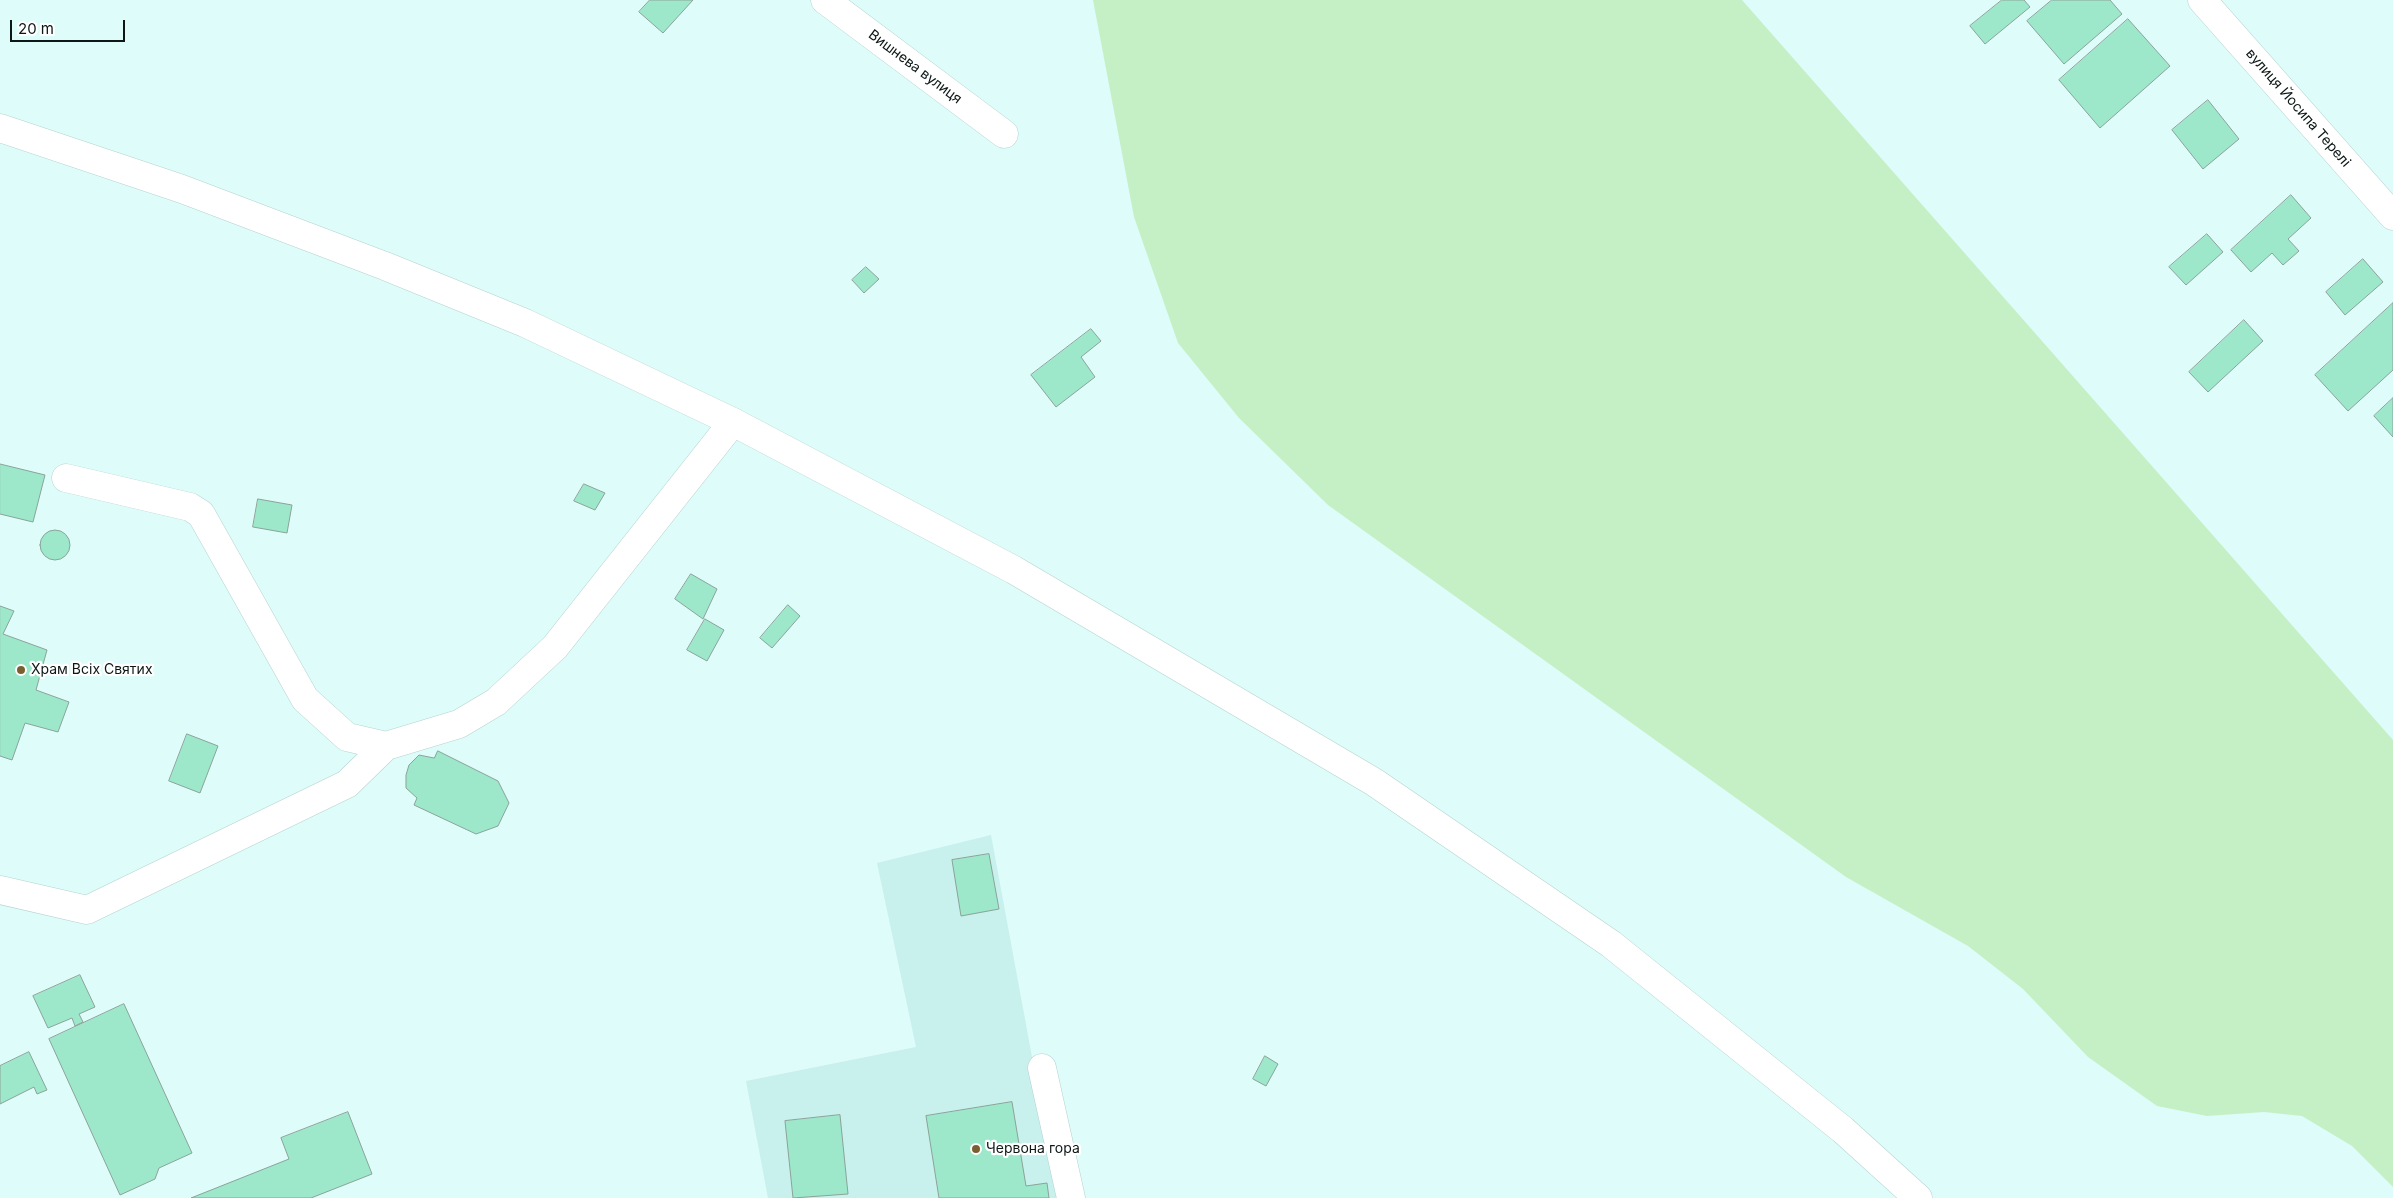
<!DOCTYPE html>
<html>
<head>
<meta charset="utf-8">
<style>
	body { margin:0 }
	#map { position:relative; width:2393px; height:1198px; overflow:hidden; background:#defcf9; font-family:Inter,sans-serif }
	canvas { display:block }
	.scale { position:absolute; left:10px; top:20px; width:115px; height:22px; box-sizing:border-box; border:2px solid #0c1716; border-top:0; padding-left:6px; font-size:15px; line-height:18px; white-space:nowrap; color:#0c1716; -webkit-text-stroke:4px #fff; paint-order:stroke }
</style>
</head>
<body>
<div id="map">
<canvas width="2393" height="1198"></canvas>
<div class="scale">20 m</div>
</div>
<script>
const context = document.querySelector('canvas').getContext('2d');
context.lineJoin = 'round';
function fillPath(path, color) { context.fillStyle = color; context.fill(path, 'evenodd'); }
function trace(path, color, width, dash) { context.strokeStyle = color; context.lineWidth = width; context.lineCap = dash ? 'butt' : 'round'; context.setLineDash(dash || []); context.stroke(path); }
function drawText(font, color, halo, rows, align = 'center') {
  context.font = font + ' Inter,sans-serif'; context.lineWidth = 4.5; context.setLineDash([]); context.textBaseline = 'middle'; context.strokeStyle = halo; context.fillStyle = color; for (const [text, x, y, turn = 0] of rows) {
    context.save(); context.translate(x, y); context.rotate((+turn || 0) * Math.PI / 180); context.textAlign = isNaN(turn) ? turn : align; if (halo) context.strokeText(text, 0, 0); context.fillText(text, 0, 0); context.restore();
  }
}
fillPath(new Path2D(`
	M991,835L1058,1198H768L746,1081L916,1047L877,863Z`), '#c8f0ed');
fillPath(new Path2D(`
	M1093,0H1742L2393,740V1187L2352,1146L2302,1116L2264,1112L2207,1116L2157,1106L2088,1057L2023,989L1968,946L1846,877L1328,505L1239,418L1178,343L1134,217Z`), '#c5f0c6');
const building = new Path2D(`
	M650,0H693L663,33L639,12Z
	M2002,0H2024L2030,7L1985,44L1970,26Z
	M2052,0H2110L2122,14L2064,64L2027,21Z
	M2128,19L2170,66L2100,128L2059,80Z
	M2208,100L2239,139L2203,169L2172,130Z
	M2291,195L2311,218L2288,239L2299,251L2283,265L2272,253L2251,272L2231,250Z
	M2207,234L2223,252L2186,285L2169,267Z
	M2363,259L2383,282L2345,315L2326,292Z
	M866,267L879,279L864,293L852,280Z
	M2393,303V370L2348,411L2315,375Z
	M2244,320L2263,341L2208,392L2189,372Z
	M1091,329L1101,341L1081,357L1095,377L1056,407L1031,375Z
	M2393,398V437L2374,416Z
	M0,464L45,475L33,522L0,514Z
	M584,484L605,493L595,510L574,501Z
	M258,499L292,505L287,533L253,527Z
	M40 545a15 15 0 1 1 30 0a15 15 0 1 1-30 0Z
	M691,574L717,589L703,619L675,599Z
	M788,605L800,616L772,648L760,638Z
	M0,606L14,611L3,634L47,650L36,690L69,702L58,732L25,723L12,760L0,756Z
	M705,619L724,630L707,661L687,650Z
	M187,734L218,746L200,793L169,781Z
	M438,751L498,781L509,803L498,826L476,834L414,805L417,798L406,788V775L409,765L419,755L434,758Z
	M989,854L999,909L961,916L952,860Z
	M80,975L95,1007L79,1014L83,1022L75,1026L72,1018L48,1028L33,996Z
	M124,1004L192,1153L159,1168L155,1179L120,1195L49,1039Z
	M29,1052L47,1090L37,1094L34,1087L0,1104V1066Z
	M1265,1056L1278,1064L1266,1086L1253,1079Z
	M1012,1102L1026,1186L1047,1183L1049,1198H939L926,1116Z
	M348,1112L372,1174L311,1198H191L289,1159L281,1138Z
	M840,1115L848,1194L793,1198L785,1121Z`);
fillPath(building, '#9de8cb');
trace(building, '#8ba399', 1);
const minor = new Path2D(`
	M825,0L1004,134
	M2202,0L2393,216
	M66,478L190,507L201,514L305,699L347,737L386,746L459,724L496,702L555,647L733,422
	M0,890L87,910L347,784L386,746
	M1042,1068L1071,1198`);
const highway = new Path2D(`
	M0,128L182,189L385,266L525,323L733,422L1014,570L1374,782L1611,944L1843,1130L1918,1198`);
trace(minor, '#b5d3d0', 29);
trace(highway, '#b5d3d0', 29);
trace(minor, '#fff', 28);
trace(highway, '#fff', 28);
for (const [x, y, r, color] of [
	[21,670,5,"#7a5f31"],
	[976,1149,5,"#7a5f31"]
]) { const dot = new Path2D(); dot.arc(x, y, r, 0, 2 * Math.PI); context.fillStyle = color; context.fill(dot); trace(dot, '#fff', 2); }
drawText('14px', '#0c1716', '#fff', [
	["Вишнева вулиця",915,67,37],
	["вулиця Йосипа Терелі",2298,108,49]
]);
drawText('14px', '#0c1716', '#fff', [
	["Храм Всіх Святих",31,670],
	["Червона гора",986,1149]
], 'left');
</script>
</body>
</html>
